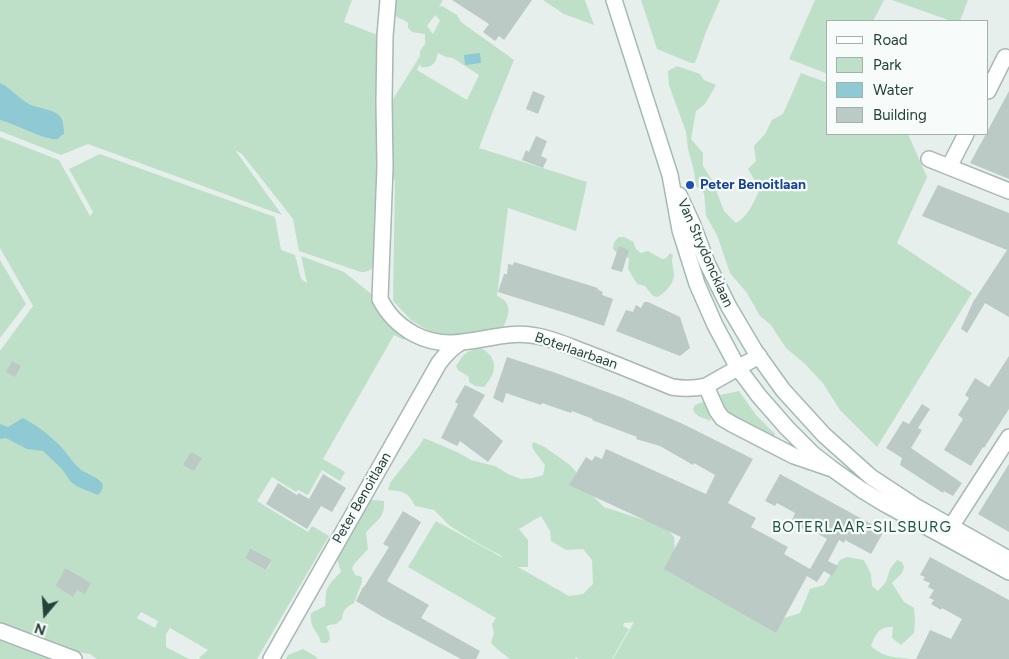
<!DOCTYPE html>
<html>
<head>
<meta charset="utf-8">
<style>
	body { margin:0 }
	#map { position:relative; width:1009px; height:659px; overflow:hidden; background:#e6efeb; font-family:Figtree,sans-serif }
	canvas { display:block }
	.legend { position:absolute; left:826px; top:20px; width:162px; height:115px; box-sizing:border-box; background:#f7fbf9; border:1px solid #a3b1ad; margin:0; padding:6px 9px; list-style:none; font-size:15px; color:#24423a }
	.legend li { display:flex; align-items:center; gap:10px; height:25px }
	.legend b { width:25px; border:1px solid #a3b1ad }
	.north { position:absolute; left:20px; top:589px; width:50px; height:50px; -webkit-text-stroke:4px #f7fbf9; paint-order:stroke; rotate:198deg; font-size:14px; font-weight:700; line-height:20px; text-align:center; color:#24423a }
	.north::after { content:''; display:block; margin:auto; width:18px; height:22px; background:#24423a; clip-path:polygon(50% 0,100% 100%,50% 72%,0 100%) }
</style>
</head>
<body>
<div id="map">
<canvas width="1009" height="659"></canvas>
<ul class="legend">
<li><b style="height:6px;background:#fff"></b>Road</li>
<li><b style="height:14px;background:#bfe0c8"></b>Park</li>
<li><b style="height:14px;background:#8ec9d4"></b>Water</li>
<li><b style="height:14px;background:#bbcac4"></b>Building</li>
</ul>
<div class="north">N</div>
</div>
<script>
const context = document.querySelector('canvas').getContext('2d');
context.lineJoin = 'round';
function fillPath(path, color) { context.fillStyle = color; context.fill(path, 'evenodd'); }
function trace(path, color, width, dash) { context.strokeStyle = color; context.lineWidth = width; context.lineCap = dash ? 'butt' : 'round'; context.setLineDash(dash || []); context.stroke(path); }
function drawText(font, color, halo, rows, align = 'center') {
  context.font = font + ' Figtree,sans-serif'; context.lineWidth = 4.5; context.setLineDash([]); context.textBaseline = 'middle'; context.strokeStyle = halo; context.fillStyle = color; for (const [text, x, y, turn = 0] of rows) {
    context.save(); context.translate(x, y); context.rotate((+turn || 0) * Math.PI / 180); context.textAlign = isNaN(turn) ? turn : align; if (halo) context.strokeText(text, 0, 0); context.fillText(text, 0, 0); context.restore();
  }
}
fillPath(new Path2D(`
	M0,0H352L344,22L380,36L375,263C372,270 369,272 361,272L299,251L293,219L242,154L235,150L282,215L88,144L61,155L0,131V120C11,123 48,142 58,139C59,138 63,135 64,134C64,127 64,120 59,115C53,109 37,108 29,104C18,99 11,88 0,83Z
	M394,0H443L439,7L442,6L457,15L461,22L514,60L492,114L479,148L587,182L576,231L508,208L497,296C514,302 509,317 502,329L487,333L485,330L441,338L412,321L393,301L395,180L390,179L388,107L420,56V51L425,44V34L412,32L408,28V23C404,19 398,19 395,15L396,13L392,11ZM435,15L440,20L433,34L427,26ZM438,53L446,57L453,58L479,75L467,100L417,70L420,64L421,67C426,68 434,66 436,60C437,57 437,55 438,53Z
	M543,0H585L594,25L564,14Z
	M641,0H720L706,32L695,63H691L657,49Z
	M815,0H884L873,21H828V74L789,59Z
	M892,0H968L960,21H951Z
	M677,66L700,74L704,80L716,85L705,104L696,111L691,139L703,153V166L712,180L724,211L736,223C749,216 754,201 760,189L748,169L756,161L754,146L765,134L772,120L783,114L801,73L828,83V134H908L927,177L897,243L972,293L877,447L840,410L822,382L804,363L786,348L771,325L760,316L747,293L730,273L717,235L706,216L704,193L696,186L694,171L688,149L686,132L669,85L668,71Z
	M0,137L59,160L90,216L93,212L69,169L100,154L275,217L281,250L295,255L301,279L307,283L301,256L344,272L374,296L407,335L404,340L394,335L323,459L345,472L340,481L322,470L308,495L298,490L296,492L272,477L257,501L308,532L312,526L329,536L257,659H199L201,656L208,650L170,628L166,634V647L189,659H97L90,654L77,652L63,647L45,639L0,627V351L33,306L0,248ZM250,548L272,560L267,570L245,558ZM141,612L158,621L155,628L137,618Z
	M619,237H624L634,242C634,248 637,250 641,253L648,251L662,259L666,258L670,253L673,255C671,261 673,266 674,273C675,282 666,292 658,297L653,296L645,286L637,284L628,269L629,258L619,255L613,249L614,242Z
	M0,260L26,304L0,338Z
	M481,348C499,358 497,373 484,387L475,386L469,382V377L458,370L456,366C464,354 465,351 481,348Z
	M739,391L756,415L775,434L773,439L730,415L725,410L720,395Z
	M705,401L711,421C704,418 695,417 693,409L695,405Z
	M424,438L459,453L471,460L495,466L508,474L521,479L533,478L543,475L545,465L535,452L532,446L533,442L543,446L570,465L576,472L580,481L592,495L604,507L647,521L662,523L674,537L675,555L668,571L673,574L676,570L771,622L800,613L810,589L824,585L840,560L847,557L864,560L871,574L872,586L878,591L886,582L890,569L897,560L902,562L904,567L902,573L892,583L904,602L914,608L915,620L914,633L901,645L892,638L893,627C878,627 876,634 871,646C884,658 895,657 912,659H613L634,622L624,623L623,626L629,629L612,659H578L577,657L574,659H510L497,649L491,643L494,633L492,624L496,618L408,567L436,521L503,558L500,555L479,544L450,526L434,510L415,506C409,492 402,491 388,490L390,483L419,446ZM541,516L550,531L551,541L566,550L583,549L592,560L593,584L583,594L569,596L518,567H528V540L519,529Z
	M372,500L384,501C385,520 376,519 366,533L368,549L355,563L352,568L355,575L362,577V582L354,603C346,607 343,610 342,619L336,624L329,625L326,627L329,632L330,639L327,643H321C319,631 309,629 311,613L325,606C326,602 325,598 326,593C327,585 335,578 341,572L336,555L365,505Z
	M0,638L55,659H0Z
	M303,649L315,656L318,659H286L288,655Z`), '#bfe0c8');
fillPath(new Path2D(`
	M480,53L481,63L465,65L464,55Z
	M0,83C11,88 18,98 29,104C37,108 53,109 59,115C64,120 64,127 64,134C62,135 59,138 58,139C48,142 12,123 0,120Z
	M23,418C38,426 52,437 63,449C69,456 74,464 81,470C86,473 98,478 101,482C105,487 101,492 98,495L78,487L71,482L62,469L43,451L27,449L6,438L0,439V424L8,427Z`), '#8ec9d4');
fillPath(new Path2D(`
	M452,0H532L504,40L499,36L495,41L483,32L489,24Z
	M533,91L545,96L538,114L526,109Z
	M1009,91V179L970,163L986,134H988V130Z
	M536,136L547,141L541,156L547,159L543,168L522,160L526,150L529,152Z
	M938,185L1009,213V317L985,303L967,333L961,329L973,302L1007,250L922,216Z
	M619,246L629,250L622,272L611,269Z
	M514,262L598,288L597,289L603,292L602,295L613,299L604,326L572,315L498,292L504,274H507L508,264L513,265Z
	M644,302H648L680,317L690,348L680,356L616,331L626,310L633,312L636,305L641,308Z
	M1009,356V409L984,448L983,447L971,466L944,450L963,419L958,415L969,398L965,395L975,378L989,387Z
	M507,357L556,373L623,398L683,424L753,459L728,503L756,518L751,527L788,547L784,554L810,569L827,539L810,529L806,527L804,529L794,524L795,521L792,520L795,513L777,503L775,506L765,501L780,474L884,531L871,554L845,540L844,543L839,540L828,561L838,566L832,576L824,571L817,582L807,576L776,633L664,569L681,537L569,485L586,457L592,461L595,456L602,459L606,449L706,494L715,475L694,463L693,465L660,446L636,439L637,437L592,420L593,419L572,411L571,413L542,403L541,405L506,393L503,403L493,398Z
	M12,361L21,366L15,377L6,372Z
	M465,385L485,395L473,416L503,441L488,462L460,441L457,446L441,438L458,404L455,402Z
	M922,404L930,409L918,428L922,430L911,448L962,483L953,496L944,491L943,493L900,465L902,458L886,448L903,421L909,424Z
	M191,452L202,458L194,471L183,465Z
	M1009,464V532L978,514Z
	M323,474L346,488L332,512L321,506L307,529L266,504L278,483L297,495L299,493L309,499Z
	M403,511L421,522L387,581L429,605L421,618L480,651L476,659H461L381,616L356,601L363,587H364L389,547L383,544Z
	M250,548L272,560L266,570L245,558Z
	M930,557L1009,600V659H916L930,630L951,639L962,619L942,608L941,610L931,604L934,600L929,598L934,590L928,587L930,583L923,580L925,577L920,575Z
	M65,568L91,583L85,594L77,590L73,597L56,586Z`), '#bbcac4');
const street = new Path2D(`
	M388,0L385,36L384,102L385,167L380,299C388,315 398,325 414,334C457,357 494,327 537,336C554,339 571,347 587,353C616,364 644,376 672,387C684,389 694,389 706,386L759,356
	M988,91L1005,57
	M929,159L1009,191
	M949,167L966,134
	M706,386L717,411L722,418L732,424L794,456L829,468
	M945,536L1009,437
	M0,631L74,659
	M271,659L439,363C446,354 451,348 460,343`);
const secondary = new Path2D(`
	M614,0L670,175L680,230L697,284L715,325L738,368L759,396L787,428L813,454L831,468L862,490L885,504L1009,572
	M679,195L692,223L707,263L729,307L755,351L783,390L824,435L871,477L915,506L1009,559`);
trace(street, '#a8b8b2', 18);
trace(secondary, '#a4bbb3', 18);
trace(street, '#fff', 15);
trace(secondary, '#fff', 15);
for (const [x, y, r, color] of [
	[690,185,5,"#1a4fb4"]
]) { const dot = new Path2D(); dot.arc(x, y, r, 0, 2 * Math.PI); context.fillStyle = color; context.fill(dot); trace(dot, '#f7fbf9', 2); }
drawText('bold 14px', '#164399', '#f7fbf9', [
	["Peter Benoitlaan",700,185]
], 'left');
drawText('14px', '#24423a', '#f7fbf9', [
	["Van Strydoncklaan",705,253,66],
	["Boterlaarbaan",576,351,19],
	["Peter Benoitlaan",362,498,-60]
]);
context.letterSpacing = '1px';
drawText('15px', '#1f5548', '#f7fbf9', [
	["BOTERLAAR-SILSBURG",862,528]
]);
context.letterSpacing = '0px';
</script>
</body>
</html>
